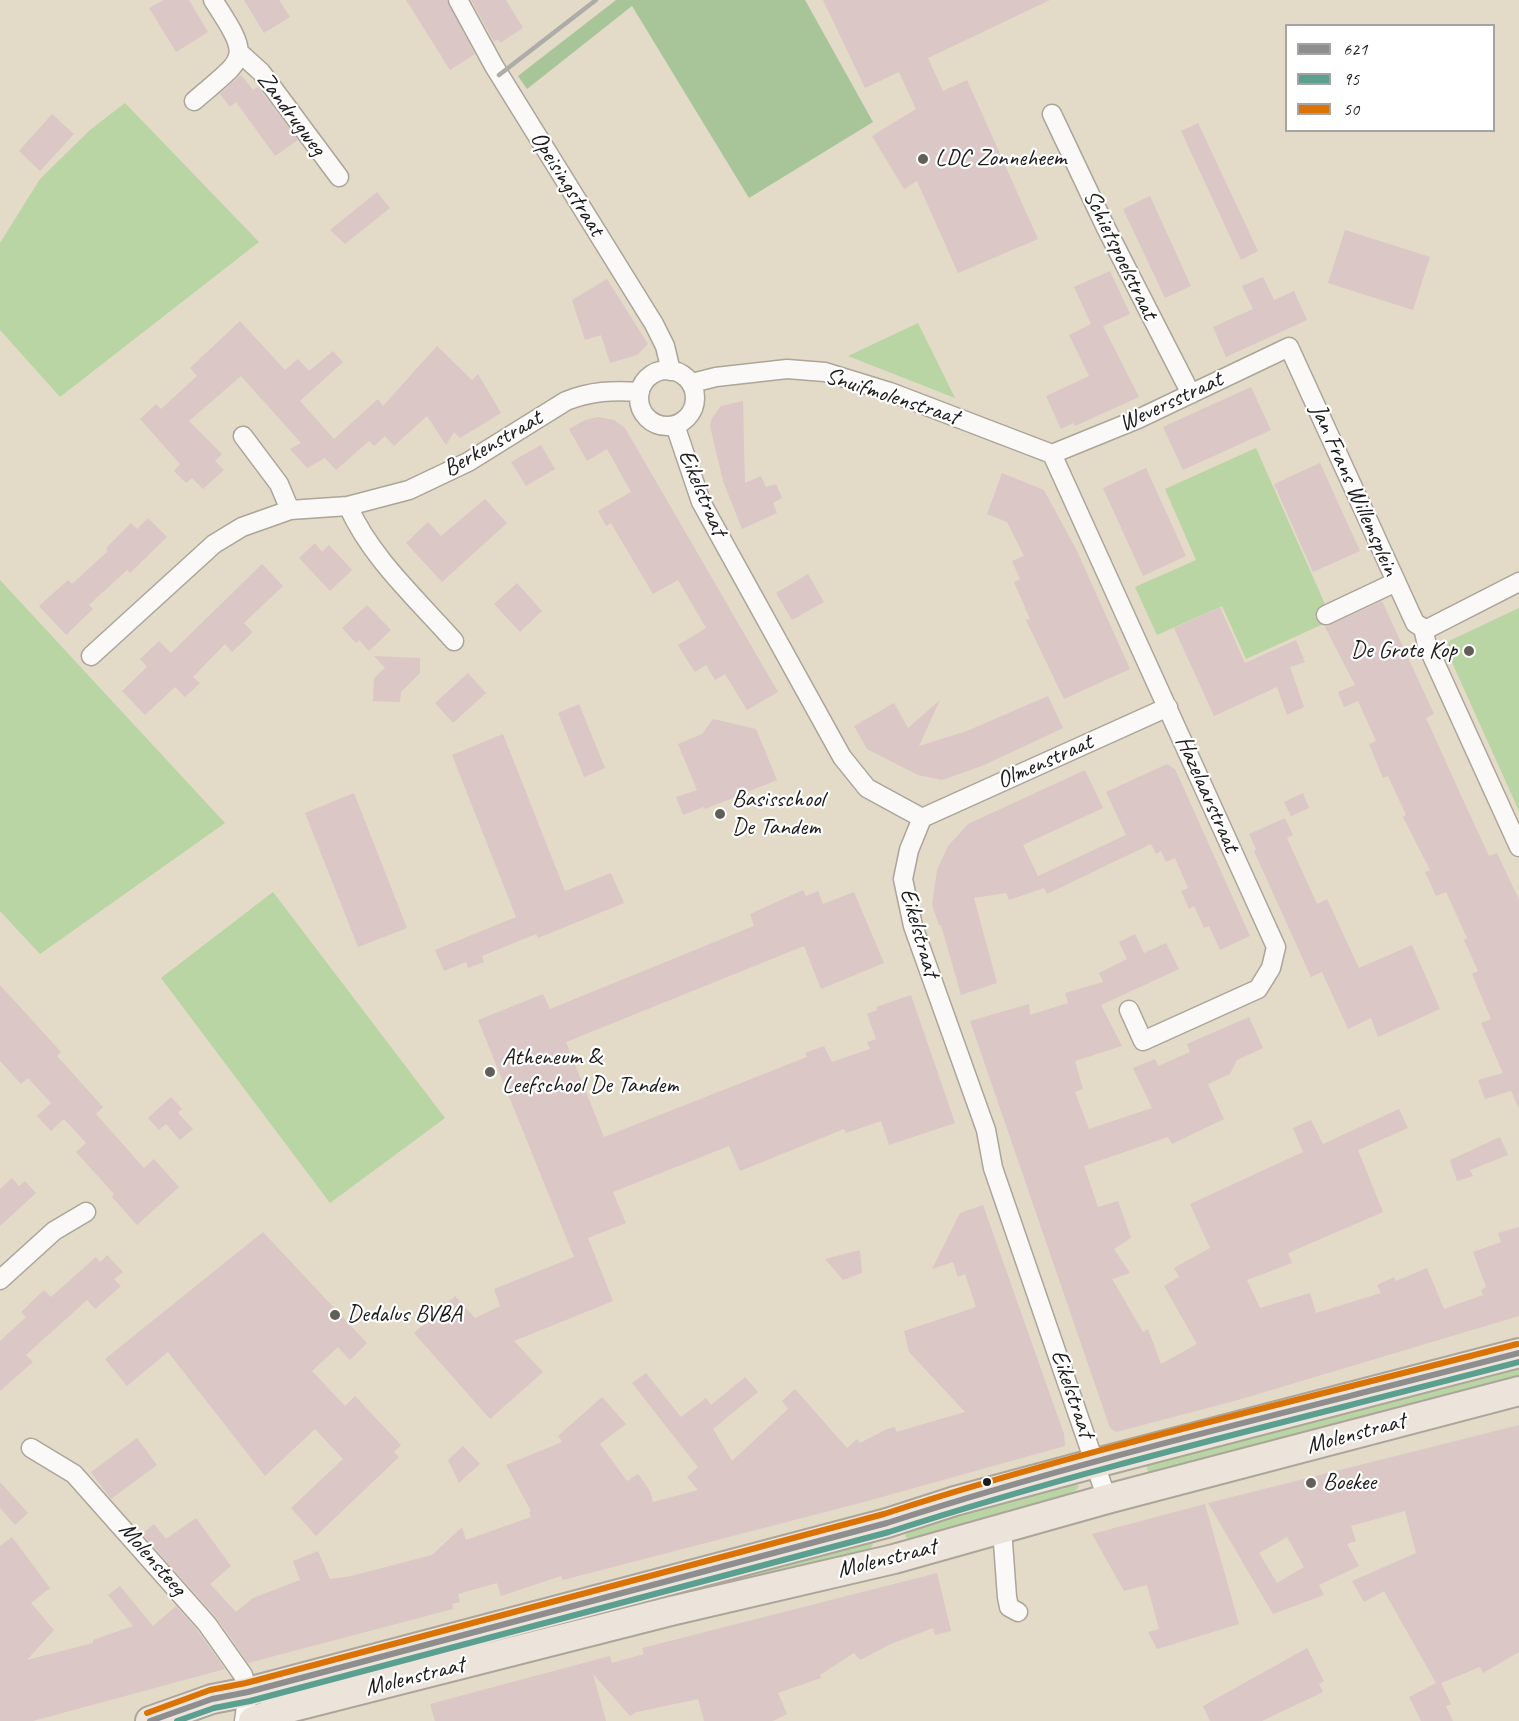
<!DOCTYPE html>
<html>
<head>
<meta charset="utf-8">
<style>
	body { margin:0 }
	#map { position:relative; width:1519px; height:1721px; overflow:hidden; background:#e3dac8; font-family:Caveat,sans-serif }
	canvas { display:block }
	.legend { position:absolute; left:1285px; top:24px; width:210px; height:108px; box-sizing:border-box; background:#fff; border:2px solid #a4a4a4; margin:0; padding:8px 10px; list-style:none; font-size:18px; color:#1c1c1c }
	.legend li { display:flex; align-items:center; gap:12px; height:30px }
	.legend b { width:30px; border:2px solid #a4a4a4 }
</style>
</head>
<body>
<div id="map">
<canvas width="1519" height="1721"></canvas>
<ul class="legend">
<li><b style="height:8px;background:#8e8e8e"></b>621</li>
<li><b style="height:8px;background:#5a9f8f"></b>95</li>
<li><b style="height:8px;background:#da7303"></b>50</li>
</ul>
</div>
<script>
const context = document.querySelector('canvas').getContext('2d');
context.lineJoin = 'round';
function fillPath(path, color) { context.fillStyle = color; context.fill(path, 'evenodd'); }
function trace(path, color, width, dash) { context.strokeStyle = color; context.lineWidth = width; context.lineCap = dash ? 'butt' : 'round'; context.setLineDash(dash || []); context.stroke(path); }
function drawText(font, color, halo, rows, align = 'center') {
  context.font = font + ' Caveat,sans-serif'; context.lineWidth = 4.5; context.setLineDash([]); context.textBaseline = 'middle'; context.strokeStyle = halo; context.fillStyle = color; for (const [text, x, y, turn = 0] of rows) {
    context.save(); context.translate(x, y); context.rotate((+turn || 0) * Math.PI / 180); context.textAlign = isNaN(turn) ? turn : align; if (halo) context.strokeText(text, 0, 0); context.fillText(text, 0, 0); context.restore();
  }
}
fillPath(new Path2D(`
	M125,103L259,242L60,397L0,330V243L40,179L90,130Z
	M918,323L955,398L848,356Z
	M1256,448L1332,620L1246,659L1222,606L1157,635L1135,587L1196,560L1165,489Z
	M0,580L225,823L40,954L0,911Z
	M1519,608V811L1446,649L1449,641Z
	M273,892L445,1118L330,1203L161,978Z
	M1519,1363V1380L1150,1480L1146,1464Z
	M1075,1483L1079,1486L1076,1490L1043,1505L910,1541L905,1536L908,1529Z
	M869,1541L873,1544L868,1553L681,1594L682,1590Z`), '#b8d5a3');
fillPath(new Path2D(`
	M616,0H805L873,122L749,198L632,6L527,89L518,76Z`), '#a8c599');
fillPath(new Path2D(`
	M164,0H189L208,32L176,52L149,8Z
	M244,0H279L290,17L264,33Z
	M406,0H447L475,54L450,70Z
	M471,0H506L523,28L500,43L498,39L494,42Z
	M823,0H1050L928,58L943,91L967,80L1038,239L958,273L917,181L904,189L872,136L916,109L899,72L865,88Z
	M241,75L253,90L258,87L298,140L275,156L236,102L230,107L220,94Z
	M52,114L74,134L40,171L19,151Z
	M1198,123L1258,251L1241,260L1181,131Z
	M377,192L390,208L345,244L330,230Z
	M1150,196L1191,286L1165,298L1123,209Z
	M1345,230L1430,257L1413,310L1328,283Z
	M1110,271L1130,314L1103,326L1139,397L1075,426L1073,423L1061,429L1046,396L1089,376L1069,335L1091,324L1074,287Z
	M1263,277L1274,300L1294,291L1307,320L1226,357L1213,327L1253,309L1242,286Z
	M607,279L648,344L637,355L610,363L601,335L585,340L572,300Z
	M240,321L285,370L298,359L309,371L333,351L343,362L300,401L334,439L378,399L383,406L437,346L472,380L478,374L501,413L460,438L454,432L446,445L427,416L394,446L385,436L374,446L369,441L336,470L325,458L307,468L290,449L301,443L241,376L189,421L222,454L215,461L224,470L203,489L192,478L186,483L174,471L180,464L140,419L156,404L161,409L197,376L190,368Z
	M1251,387L1271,430L1183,470L1163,427Z
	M743,401L745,483L761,476L766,487L776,484L782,498L773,503L777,513L742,529L723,481L710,426L712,418L721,406Z
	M598,417L614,420L625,428L778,692L747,710L725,674L715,680L706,665L695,672L687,660L678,645L706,628L678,580L653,594L611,523L606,526L598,511L631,492L607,449L587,461L569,429L585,420Z
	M541,445L555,469L526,486L511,462Z
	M1320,463L1360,551L1313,572L1274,484Z
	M1146,468L1186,556L1143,576L1103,488Z
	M1002,473L1044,490L1077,551L1130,669L1064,699L1026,620L1030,619L1014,582L1020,579L1012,561L1024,556L1007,522L987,514Z
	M485,499L507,523L442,582L406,543L428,522L441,536Z
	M148,518L167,537L130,573L127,570L89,605L93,609L66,635L39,606L68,580L72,584L108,551L106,548L131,523L137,529Z
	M315,543L322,552L329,545L352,570L330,591L299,558Z
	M262,564L283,586L244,623L253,632L232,652L225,644L193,677L200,683L185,697L175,687L145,715L122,691L147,667L140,659L159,641L171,653Z
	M808,574L824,602L792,620L776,593Z
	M517,583L542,611L520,632L494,604Z
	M1382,601L1434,714L1426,718L1459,791L1489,856L1497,853L1519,900V1109L1511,1091L1485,1099L1478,1080L1503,1073L1481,1023L1491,1019L1472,974L1478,971L1464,940L1467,938L1446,892L1436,896L1425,872L1430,870L1403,817L1406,815L1388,776L1383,778L1369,744L1376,741L1358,701L1344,707L1338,692L1355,685L1325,627Z
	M367,605L391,630L369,651L359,640L356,643L342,628Z
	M1220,607L1245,663L1296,640L1305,662L1290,667L1304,707L1287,715L1277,687L1214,716L1174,628Z
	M374,656L420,658V673L401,692L400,702L373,701L374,678L385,668Z
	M468,673L486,693L453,723L435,703Z
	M1048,696L1063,728L982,766L942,780L918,775L867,749L854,726L894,703L908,728L940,700L919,746L967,731Z
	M579,704L605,768L584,777L558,713Z
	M713,719L756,729L777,780L705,809L704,807L683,815L676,797L697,790L678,744L702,734Z
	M503,734L565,891L611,873L624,903L538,938L536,934L482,956L484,962L468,968L466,962L444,971L435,950L516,917L452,755Z
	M1167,764L1175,769L1250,936L1220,950L1209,926L1204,928L1194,906L1189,909L1181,891L1188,888L1175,858L1166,862L1161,851L1156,854L1151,844L1047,894L1044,888L1009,900L1006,893L974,898L997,983L961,995L941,925H939L932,905L937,870L948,846L968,824L1085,770L1103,808L1023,845L1038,876L1126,835L1106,792Z
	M354,793L407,928L358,947L305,813Z
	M1303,793L1309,808L1291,816L1284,802Z
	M1285,818L1293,835L1287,838L1317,904L1327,899L1359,968L1412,945L1440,1009L1378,1037L1371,1018L1348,1029L1322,972L1311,977L1254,851L1256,849L1249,834Z
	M803,890L806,896L818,891L823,904L854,892L884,963L821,989L804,946L566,1042L604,1137L807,1057L805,1053L824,1046L832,1062L870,1049L867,1042L876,1039L867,1014L877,1010L876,1007L911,995L955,1123L889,1145L881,1121L846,1133L844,1129L740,1171L729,1146L613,1192L626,1223L588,1238L613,1301L514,1341L543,1372L490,1419L414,1333L455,1296L475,1318L500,1306L494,1289L574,1257L478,1020L543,994L550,1009L754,926L750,914Z
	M1135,934L1144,953L1166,943L1179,969L1101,1005L1122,1046L1075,1061L1083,1089L1075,1092L1089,1129L1152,1108L1133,1068L1155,1059L1158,1066L1190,1052L1187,1044L1249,1017L1263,1048L1237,1060L1230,1074L1208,1084L1224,1119L1172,1144L1168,1137L1084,1166L1098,1207L1118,1201L1131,1238L1114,1249L1130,1273L1112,1279L1143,1332L1148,1329L1161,1364L1197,1344L1164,1286L1179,1277L1174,1268L1210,1248L1190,1204L1303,1152L1293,1128L1311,1120L1323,1144L1399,1109L1408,1128L1358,1150L1383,1212L1288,1253L1292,1263L1247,1280L1260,1308L1310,1293L1316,1313L1381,1293L1377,1285L1394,1277L1396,1281L1427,1268L1444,1309L1483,1295L1481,1290L1486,1287L1473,1252L1501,1242L1498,1233L1519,1227V1316L1238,1400L1116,1432L1110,1428L970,1021L1029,1004L1030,1015L1068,1003L1065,993L1103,982L1099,973L1127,959L1119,942Z
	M0,985L61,1052L57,1056L103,1107L96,1114L144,1168L154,1159L179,1187L137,1225L112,1197L114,1194L76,1152L86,1143L64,1119L51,1131L37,1116L51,1103L28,1078L21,1084L0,1061Z
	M171,1097L182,1109L178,1113L193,1129L180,1140L166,1124L159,1130L148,1118Z
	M1500,1137L1508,1155L1470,1170L1473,1176L1457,1181L1450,1160Z
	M12,1178L19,1186L25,1181L36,1193L0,1226V1189Z
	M983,1205L1064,1434L1065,1446L860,1503L563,1580L561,1576L501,1596L497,1583L458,1594L460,1602L452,1604L453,1609L248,1663L216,1617L142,1534L154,1524L166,1539L196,1518L231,1566L210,1584L236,1612L253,1598L300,1580L293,1561L318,1551L330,1579L351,1576L432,1555L462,1527L466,1540L531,1517L529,1512L531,1511L506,1465L562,1442L558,1436L602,1397L626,1424L600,1444L627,1481L638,1474L650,1491L653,1502L698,1490L687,1477L698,1467L632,1383L646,1373L681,1417L706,1398L711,1405L745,1377L758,1392L713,1429L732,1461L788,1409L782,1401L795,1389L847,1448L857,1439L860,1443L887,1429L895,1427L896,1432L965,1412L909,1352L904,1331L976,1307L965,1274L958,1277L953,1262L932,1269L960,1213Z
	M263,1232L367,1343L350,1360L338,1347L312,1371L345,1406L355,1396L401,1445L394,1452L399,1457L316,1536L291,1508L343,1459L315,1429L265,1476L168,1352L127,1386L105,1359Z
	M860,1250L862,1273L843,1280L825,1259Z
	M107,1255L123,1272L114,1279L121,1286L95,1309L87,1300L26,1355L33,1362L0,1391V1341L26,1317L21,1312L44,1290L51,1297L96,1257L100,1262Z
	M1519,1425V1652L1483,1673L1480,1667L1441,1683L1451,1704L1446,1706L1453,1721H1421L1409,1697L1436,1683L1384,1591L1364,1602L1352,1581L1416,1553L1405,1511L1351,1526L1356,1541L1347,1544L1359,1566L1319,1585L1324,1595L1273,1614L1208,1503ZM1287,1537L1304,1567L1277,1583L1259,1553Z
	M137,1438L157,1465L111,1499L91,1472Z
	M463,1446L480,1464L459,1483L448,1460Z
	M0,1482L28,1513L15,1525L0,1508Z
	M1205,1504L1239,1624L1157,1649L1148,1632L1159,1629L1147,1585L1124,1591L1092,1534Z
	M12,1537L50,1588L31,1603L54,1630L27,1660L93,1643V1640L133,1626L108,1595L120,1586L153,1626L176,1606L198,1631L225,1669L33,1721H0V1546Z
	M937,1573L951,1631L935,1635L933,1628L891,1644L860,1660L854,1653L820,1675L821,1678L778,1693L787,1714L773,1721H704L698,1699L637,1712L630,1716L593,1674L606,1721H435L430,1704L610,1656L612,1663L644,1654L642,1648L658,1644Z
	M1307,1648L1324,1681L1319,1684L1323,1692L1262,1721H1210L1203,1706Z`), '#dbc7c6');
const minor = new Path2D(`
	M458,0L494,66L654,324L665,346L671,371
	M240,53L261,72L339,177
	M194,101C246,56 253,61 213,0
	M1052,114L1106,228L1191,394
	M639 398a28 28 0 1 1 56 0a28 28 0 1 1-56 0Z
	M692,383L716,377L787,369L825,372L890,392L1052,454
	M675,425L701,502L842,757L867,788L922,818
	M243,436L279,484L290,510L348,506
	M1052,454L1276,947L1271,968L1258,989L1143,1041L1129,1010
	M1052,454L1138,419L1289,347L1415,623L1423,628
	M1326,615L1396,582
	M1423,628L1427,645L1519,847
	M1423,628H1429L1519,582
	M454,641C417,599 371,558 348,506L409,490L468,462L566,401C591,391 613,390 640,392
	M91,656L214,544L242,527L290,510
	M922,818L909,850L903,879L913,926L986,1130L993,1168L1107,1499
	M922,818L1168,707
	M0,1280L54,1231L86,1212
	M31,1448L74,1474L207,1624L243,1675L248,1692L244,1721
	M1002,1529L1007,1597L1009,1607L1018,1612`);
const primary = new Path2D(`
	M150,1721L212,1699L248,1692L887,1523L955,1501L1077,1468L1519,1353
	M253,1721L289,1708L671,1611L894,1559L1107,1499L1519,1391`);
trace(minor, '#aba59a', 21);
trace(primary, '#aba59a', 32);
trace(minor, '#fbf9f7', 18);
trace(primary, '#ece3db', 28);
trace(new Path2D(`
	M499,75L596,0`), '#adaca9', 4.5);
trace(new Path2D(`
	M150,1721L212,1699L248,1692L887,1523C1094,1456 1308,1408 1519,1353`), '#8e8e8e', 6);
trace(new Path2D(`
	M177,1721L214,1708L250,1701L889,1532C1096,1465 1309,1417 1519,1362`), '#5a9f8f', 6);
trace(new Path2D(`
	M147,1713L210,1690L246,1683L884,1514C1091,1447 1306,1399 1517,1344`), '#da7303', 6);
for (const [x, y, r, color] of [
	[923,159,6,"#625e58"],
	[1469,651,6,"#625e58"],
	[720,814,6,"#625e58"],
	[490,1072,6,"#625e58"],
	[335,1315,6,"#625e58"],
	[987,1482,5,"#1c1c1c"],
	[1311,1483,6,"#625e58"]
]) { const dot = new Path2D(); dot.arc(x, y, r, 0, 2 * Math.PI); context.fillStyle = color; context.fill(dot); trace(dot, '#fff', 2); }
drawText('24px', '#1c1c1c', '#fff', [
	["Zandrugweg",291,114,53],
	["Opeisingstraat",567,184,58],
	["Schietspoelstraat",1120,255,64],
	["Snuifmolenstraat",892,397,18],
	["Weversstraat",1171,402,-25],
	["Berkenstraat",493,444,-30],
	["Jan Frans Willemsplein",1354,490,66],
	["Eikelstraat",702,493,67],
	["Olmenstraat",1045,762,-24],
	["Hazelaarstraat",1207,794,66],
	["Eikelstraat",919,933,74],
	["Eikelstraat",1072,1394,71],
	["Molenstraat",1356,1434,-15],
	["Molensteeg",152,1559,49],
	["Molenstraat",887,1559,-14],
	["Molenstraat",415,1677,-14]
]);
drawText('24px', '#1c1c1c', '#fff', [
	["LDC Zonneheem",935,159],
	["De Grote Kop",1457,651,"right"],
	["Basisschool",732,800],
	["De Tandem",732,828],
	["Atheneum &",502,1058],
	["Leefschool De Tandem",502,1086],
	["Dedalus BVBA",347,1315],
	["Boekee",1323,1483]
], 'left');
</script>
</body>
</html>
